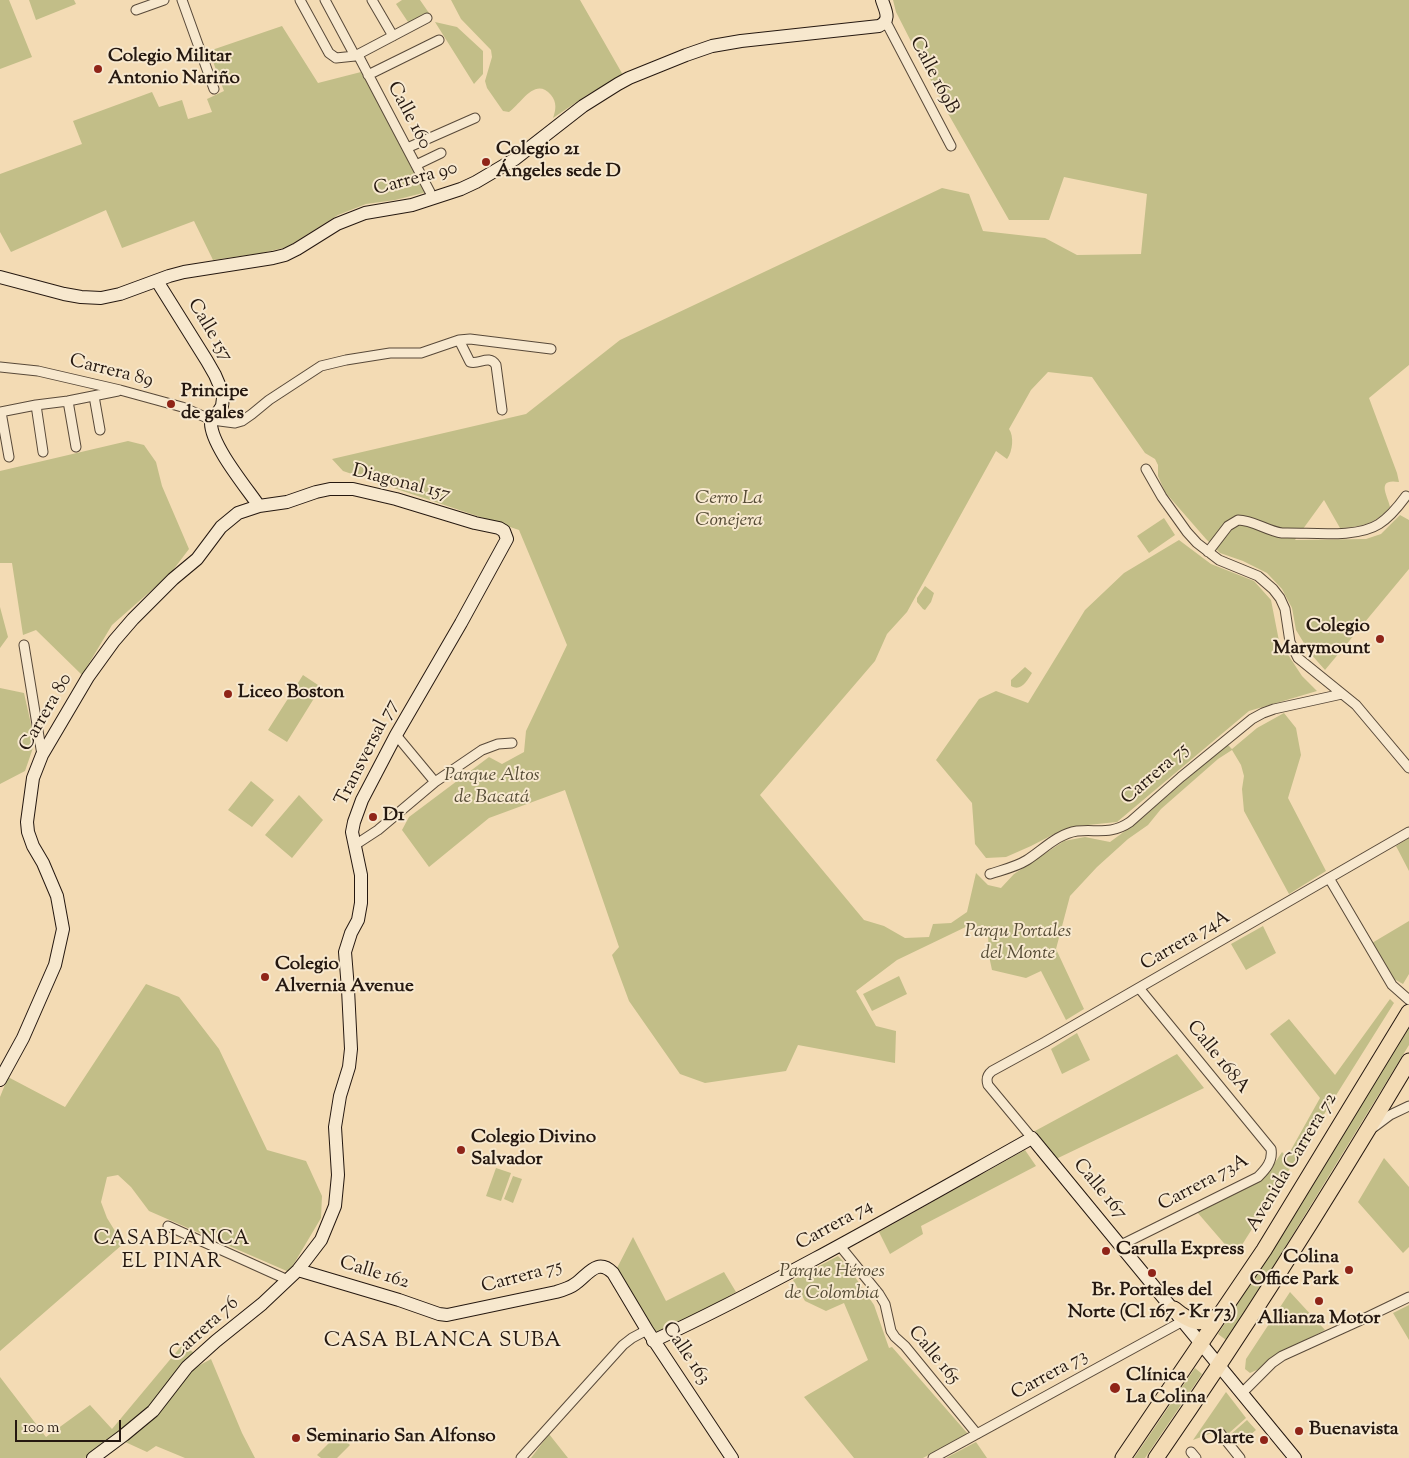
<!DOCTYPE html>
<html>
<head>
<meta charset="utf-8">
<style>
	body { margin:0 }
	#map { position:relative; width:1409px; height:1458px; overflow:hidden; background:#f3dbb4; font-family:"Sorts Mill Goudy",serif }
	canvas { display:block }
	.scale { position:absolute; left:15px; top:1420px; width:106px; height:22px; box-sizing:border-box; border:2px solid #251810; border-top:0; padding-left:6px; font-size:15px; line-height:18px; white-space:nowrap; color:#251810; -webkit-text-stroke:4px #f7e8ce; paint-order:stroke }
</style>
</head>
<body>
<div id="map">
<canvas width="1409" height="1458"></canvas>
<div class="scale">100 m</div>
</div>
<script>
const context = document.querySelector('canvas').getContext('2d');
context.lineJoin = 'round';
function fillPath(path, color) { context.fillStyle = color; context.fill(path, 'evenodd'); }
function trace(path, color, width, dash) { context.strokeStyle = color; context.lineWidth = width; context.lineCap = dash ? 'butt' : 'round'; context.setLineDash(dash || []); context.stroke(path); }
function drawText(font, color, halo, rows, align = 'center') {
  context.font = font + ' "Sorts Mill Goudy",serif'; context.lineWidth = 4; context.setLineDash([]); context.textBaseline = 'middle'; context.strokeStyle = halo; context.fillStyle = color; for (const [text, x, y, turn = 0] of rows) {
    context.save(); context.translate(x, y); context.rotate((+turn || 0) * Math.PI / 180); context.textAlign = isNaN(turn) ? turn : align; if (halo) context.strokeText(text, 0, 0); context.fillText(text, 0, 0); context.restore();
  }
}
fillPath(new Path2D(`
	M0,0H9L32,57L0,69Z
	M29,0H74L76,4L36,20Z
	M402,0H420L429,13L410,25L396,4Z
	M451,0H580L623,75L587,95L553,118C556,110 557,102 551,95C535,76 521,104 509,112L503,111L487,88L485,81L492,57L491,50L461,19Z
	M893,0H1409V365L1369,398L1397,473L1399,482C1375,478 1388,496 1390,507C1387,510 1384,514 1381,516C1370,525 1353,528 1340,528L1324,500L1295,540L1366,539L1381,534L1400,515L1409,520V569L1325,670L1310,653L1296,630L1292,608L1282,589L1267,573L1243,561L1220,553L1206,539L1165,492L1158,476V465L1155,459L1145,453L1092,377L1048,372L1031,390L1009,429C1014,436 1013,451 1007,459L996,451L907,612L887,634L875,661L760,795L864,920L884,926L905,938L929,937L933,924L951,923L967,912L976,873L988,885L1001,888L1014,874L1064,841L1085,837L1110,842L1140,820L1227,744L1232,749L1257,728L1284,713L1296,728L1301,755L1288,798L1326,871L1289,894L1244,811L1242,789L1244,776L1241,765L1232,750L1218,759L1161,809L1148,825L1128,839L1097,867L1070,896L1056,949L1084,1009L1066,1020L1041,971L1026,978L992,970L989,956L988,935L984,936L978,930L974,923L897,960L856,991L876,1026L896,1031L895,1063L798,1045L786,1071L705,1083L680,1074L629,1001L612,955L619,947L565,790L489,818L429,867L402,830L409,817L489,757L502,764L524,752L526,731L567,645L519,530L343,471L332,459L526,414L620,340L942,188L969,194L983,231L1045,238L1077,255L1141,254L1147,194L1064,177L1049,220H1009L946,110L896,12Z
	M435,22L457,27L483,51V74L474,84Z
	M282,26L318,83L361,72L427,192L395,200L366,204L338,215L287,247L262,253L213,260L194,221L122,248L106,210L11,252L0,232V174L82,144L73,121L152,92L159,107L182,100L188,119L212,112L207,99L224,91L209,51Z
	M128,441L144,445L156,462L162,486L189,549L170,574L112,625L82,675L36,630L23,635L12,563H0V471Z
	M1164,518L1175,535L1149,553L1137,536Z
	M1179,540L1211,564L1254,581L1271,600L1279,641L1302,676L1317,691L1249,711L1117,822L1078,826L1058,832L1031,846L1006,857L986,858L975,844L972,803L936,760L979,699L996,691L1028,703L1085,610L1124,573Z
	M925,586L934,593L931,602L925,610L923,609L917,602V598Z
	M0,607L8,637L0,648Z
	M1025,667L1032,673C1027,681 1021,692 1011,686V680Z
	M303,675L321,687L287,742L268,730Z
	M0,688L24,693L35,742L25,771L0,784Z
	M251,781L274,800L252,827L228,810Z
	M299,795L323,820L292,858L265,835Z
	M1409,838V871L1396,846Z
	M1409,921V974L1403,984L1394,979L1372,943Z
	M1263,926L1276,953L1246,970L1231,944Z
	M899,976L907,994L872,1011L863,994Z
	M146,984L179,997L219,1049L267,1150L306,1161L322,1196L321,1218L289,1272L149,1211L131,1187L118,1175L107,1177L101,1202L107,1218L123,1244L0,1351V1097L8,1077L65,1107Z
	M1390,999L1394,1003L1235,1256L1197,1212L1261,1180L1270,1170L1282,1152L1287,1157L1320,1098L1270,1034L1289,1019L1335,1075Z
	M1409,1027V1045L1276,1262L1226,1340L1218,1334L1288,1226Z
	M1077,1033L1090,1060L1062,1074L1051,1049Z
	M1177,1054L1204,1088L1056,1159L1035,1131Z
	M1025,1150L1036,1166L921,1226L923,1234L890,1254L879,1232Z
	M1384,1158L1409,1187V1247L1403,1253L1358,1202Z
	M496,1168L511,1173L501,1201L486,1196Z
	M513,1176L522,1179L513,1203L504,1199Z
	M633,1237L666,1301L724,1272L736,1292L667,1331L658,1332L654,1331L616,1270Z
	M838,1256L847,1265L874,1305L889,1348L892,1347L968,1434L923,1458H854L804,1397L868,1360L844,1303L826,1311L805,1301L793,1280Z
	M1290,1292L1325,1330L1272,1357L1259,1369L1250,1373L1245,1369L1246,1359Z
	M1409,1305V1340L1393,1313Z
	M183,1344L194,1353L141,1415L85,1458H0V1377L46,1437L90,1405L112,1429Z
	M211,1359L242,1433L255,1458H185L156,1446L147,1452L123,1441L191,1370Z
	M1195,1368L1202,1374L1145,1458H1134Z
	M1226,1392L1246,1418L1228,1434L1220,1430L1193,1440Z
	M1247,1420L1256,1430L1238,1445L1230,1435Z
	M338,1434L350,1445L337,1458H321L317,1455Z
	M549,1434L568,1458H531Z
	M976,1442L987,1458H946Z`), '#c2be88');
const street = new Path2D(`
	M182,0L214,89
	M300,0L329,53L336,58L355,56L427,18
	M325,0L355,56
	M372,0L393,36
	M136,10L164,0
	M886,22L951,146
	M358,55L430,192
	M368,75L439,40
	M407,148L475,118
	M416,165L441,153
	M459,340L470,362C479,365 489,354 496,365L502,410
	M0,367L38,371L120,390L182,407L212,420L235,423L242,421L252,414L269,400L321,366L346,360L390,353H421L459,340L470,339L551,349
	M94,396L100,430
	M68,401L76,447
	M36,405L43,452
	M0,412L36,405L68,401L118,391
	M1,412L9,457
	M1146,469L1162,497L1187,532L1197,543L1219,560L1258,576L1273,589L1280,598L1285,609L1290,642L1298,658L1356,705L1409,768
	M1208,552L1228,526L1238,520C1253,520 1267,531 1282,533C1309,532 1356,539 1379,524C1390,517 1398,507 1406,496
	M24,645L42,755
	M396,735L435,782
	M355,845L378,830L435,782L482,750L498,744L512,743
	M990,874C1002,870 1016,867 1027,860C1043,850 1057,834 1077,831C1097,829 1111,835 1130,822L1181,777L1252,719L1263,713L1274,709L1342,694
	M1329,878L1392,985L1409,1000
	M1374,1127L1390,1115L1409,1106
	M1032,1138L988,1085C986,1079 987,1075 992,1071L1045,1042L1409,832
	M168,1226L288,1280
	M1121,1245L1258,1177C1266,1169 1273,1161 1271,1149L1139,988
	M840,1246L879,1294L885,1304L891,1331L895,1337L905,1346L977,1434
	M1242,1393L1272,1363L1282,1356L1359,1321L1409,1297
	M1220,1433L1240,1458
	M1191,1452L1196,1458
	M521,1458L623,1345L632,1338L647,1330
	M933,1458L1183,1321`);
const secondary = new Path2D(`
	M0,277L64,294L81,297L101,298L120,294L169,276L184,272L273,258L285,255L297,249L337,224L365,213L412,205L461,189L476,182L515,159L583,106L618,84L629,78L686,55L712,46L741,41L879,26C892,20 885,10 882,0
	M157,281L207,361L215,375L221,389L223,398L222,406L211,423C211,445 246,487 259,506
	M0,1080L23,1038L55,965L63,929L57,896L43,863L33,846L28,832L27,822L33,778L42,755L88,677L114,641L133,619L173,579L197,559L221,527L238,513L259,506L287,502L316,492L330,489H353L396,499L475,523L499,528L504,531L507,539L461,623L396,735L362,800L354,822L352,832L361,875V903L358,920L351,933L345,952L348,989L351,1049L349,1067L340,1096L335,1127L338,1175L335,1206L321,1240L298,1270L262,1304L216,1341L187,1367L153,1411L124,1435L93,1458
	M298,1270L399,1300L439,1314L447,1315L556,1292C563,1290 570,1288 575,1284C588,1275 597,1257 613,1273L647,1330L732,1458
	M653,1341C783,1280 907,1208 1032,1138L1295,1458`);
const highway = new Path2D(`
	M1174,1309C1191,1323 1200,1326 1220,1315
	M1123,1458L1264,1250L1409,1012
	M1156,1458C1245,1329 1329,1196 1409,1061`);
trace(street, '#584939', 11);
trace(secondary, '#251810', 14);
trace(highway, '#251810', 17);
trace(street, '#f7e8ce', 9);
trace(secondary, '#f7e8ce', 12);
trace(highway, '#f3dbb4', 15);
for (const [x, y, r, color] of [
	[98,69,5,"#8f2418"],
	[486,162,5,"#8f2418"],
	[171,404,5,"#8f2418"],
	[1380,639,5,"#8f2418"],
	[228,694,5,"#8f2418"],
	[373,817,5,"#8f2418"],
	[265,977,5,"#8f2418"],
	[461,1150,5,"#8f2418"],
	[1106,1251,5,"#8f2418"],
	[1349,1270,5,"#8f2418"],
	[1152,1273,5,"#8f2418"],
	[1319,1301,5,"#8f2418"],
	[1115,1388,6,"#8f2418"],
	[1299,1431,5,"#8f2418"],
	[296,1438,5,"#8f2418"],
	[1264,1440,5,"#8f2418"]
]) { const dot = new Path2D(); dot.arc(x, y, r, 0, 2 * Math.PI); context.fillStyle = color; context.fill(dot); trace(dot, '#f7e8ce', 2); }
drawText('bold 19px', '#251810', '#f7e8ce', [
	["Colegio Militar",108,58],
	["Antonio Nariño",108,80],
	["Colegio 21",496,151],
	["Ángeles sede D",496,173],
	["Principe",181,393],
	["de gales",181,415],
	["Colegio",1370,628,"right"],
	["Marymount",1370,650,"right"],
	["Liceo Boston",238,694],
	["D1",383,817],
	["Colegio",275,966],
	["Alvernia Avenue",275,988],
	["Colegio Divino",471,1139],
	["Salvador",471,1161],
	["Carulla Express",1116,1251],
	["Colina",1339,1259,"right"],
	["Office Park",1339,1281,"right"],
	["Br. Portales del",1152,1292,"center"],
	["Norte (Cl 167 - Kr 73)",1152,1314,"center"],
	["Allianza Motor",1319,1320,"center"],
	["Clínica",1126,1377],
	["La Colina",1126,1399],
	["Buenavista",1309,1431],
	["Seminario San Alfonso",306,1438],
	["Olarte",1254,1440,"right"]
], 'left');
drawText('19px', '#251810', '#f7e8ce', [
	["Calle 169B",933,76,62],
	["Calle 160",408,116,62],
	["Carrera 90",416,180,-15],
	["Calle 157",209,331,59],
	["Carrera 89",111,372,14],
	["Diagonal 157",401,484,14],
	["Carrera 80",47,713,-60],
	["Transversal 77",368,753,-63],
	["Carrera 75",1156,775,-41],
	["Carrera 74A",1186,942,-30],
	["Calle 168A",1217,1058,51],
	["Avenida Carrera 72",1293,1163,-59],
	["Carrera 73A",1204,1184,-28],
	["Calle 167",1099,1190,50],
	["Carrera 74",835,1226,-29],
	["Calle 162",374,1274,17],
	["Carrera 75",522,1278,-15],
	["Carrera 76",205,1330,-42],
	["Calle 163",685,1354,56],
	["Calle 165",933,1356,50],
	["Carrera 73",1050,1376,-29]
]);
drawText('italic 19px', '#544a34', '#f7e8ce', [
	["Cerro La",729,500],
	["Conejera",729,522],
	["Parque Altos",492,777],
	["de Bacatá",492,799],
	["Parqu Portales",1018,933],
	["del Monte",1018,955],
	["Parque Héroes",832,1273],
	["de Colombia",832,1295]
]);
context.letterSpacing = '1px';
drawText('20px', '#251810', '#f7e8ce', [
	["CASABLANCA",172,1241],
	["EL PINAR",172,1264]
]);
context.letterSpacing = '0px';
context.letterSpacing = '1px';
drawText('21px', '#251810', '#f7e8ce', [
	["CASA BLANCA SUBA",443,1342]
]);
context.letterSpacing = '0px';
</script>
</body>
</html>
